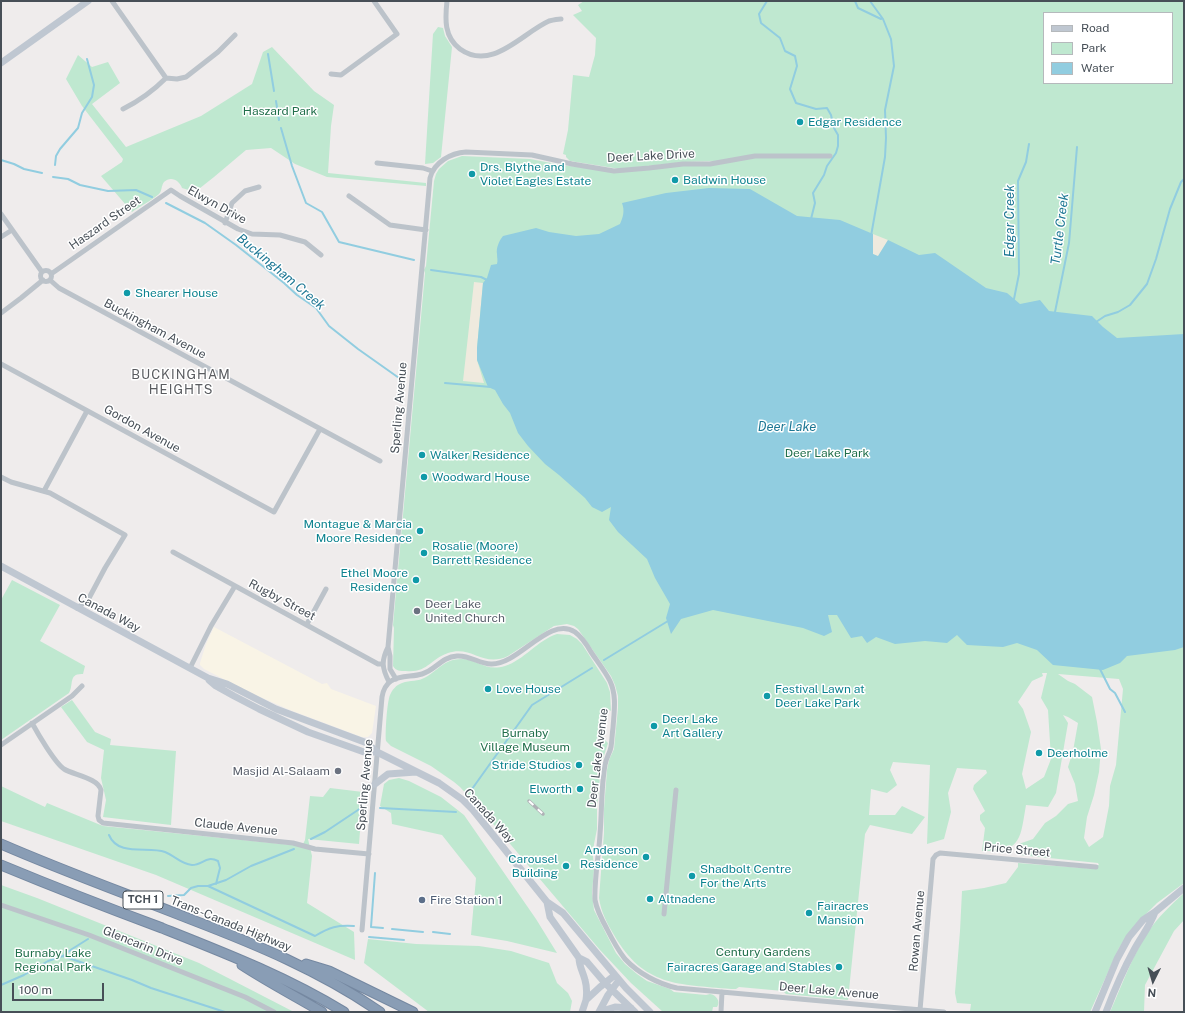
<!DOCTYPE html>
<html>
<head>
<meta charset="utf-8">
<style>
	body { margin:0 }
	#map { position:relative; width:1185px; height:1013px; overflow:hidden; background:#efecec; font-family:"Public Sans",sans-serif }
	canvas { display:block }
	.frame { position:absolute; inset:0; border:2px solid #474f57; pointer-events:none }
	.legend { position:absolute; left:1043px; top:12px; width:130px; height:72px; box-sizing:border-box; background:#fff; border:1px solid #b5b9bc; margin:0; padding:5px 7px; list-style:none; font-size:12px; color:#474f57 }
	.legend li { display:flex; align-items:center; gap:8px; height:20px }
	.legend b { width:20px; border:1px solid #b5b9bc }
	.north { position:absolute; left:1133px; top:961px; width:40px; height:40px; -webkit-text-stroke:3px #fff; paint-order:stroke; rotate:185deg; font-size:11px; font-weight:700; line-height:16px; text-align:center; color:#474f57 }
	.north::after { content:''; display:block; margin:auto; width:14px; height:18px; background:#474f57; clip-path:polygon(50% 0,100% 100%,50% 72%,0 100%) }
	.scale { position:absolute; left:12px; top:983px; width:92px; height:18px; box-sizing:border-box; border:2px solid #474f57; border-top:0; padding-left:5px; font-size:12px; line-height:14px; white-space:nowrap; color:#474f57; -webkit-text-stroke:3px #fff; paint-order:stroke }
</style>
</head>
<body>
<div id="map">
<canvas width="1185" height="1013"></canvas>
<div class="frame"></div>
<ul class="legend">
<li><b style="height:5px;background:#bfc7d1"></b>Road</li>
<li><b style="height:11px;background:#bfe8d0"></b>Park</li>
<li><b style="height:11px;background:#91cde0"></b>Water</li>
</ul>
<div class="north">N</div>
<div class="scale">100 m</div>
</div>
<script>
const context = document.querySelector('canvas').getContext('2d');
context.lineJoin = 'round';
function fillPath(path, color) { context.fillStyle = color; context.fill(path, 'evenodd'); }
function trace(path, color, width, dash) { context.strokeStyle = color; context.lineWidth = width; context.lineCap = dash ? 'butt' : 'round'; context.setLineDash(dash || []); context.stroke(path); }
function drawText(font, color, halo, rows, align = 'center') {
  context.font = font + ' "Public Sans",sans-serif'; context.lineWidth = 3; context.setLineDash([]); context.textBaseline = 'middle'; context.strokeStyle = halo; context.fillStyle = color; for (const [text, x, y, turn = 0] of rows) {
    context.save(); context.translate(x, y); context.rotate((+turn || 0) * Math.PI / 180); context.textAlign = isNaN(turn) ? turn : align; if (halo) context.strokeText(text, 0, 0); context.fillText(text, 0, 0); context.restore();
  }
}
fillPath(new Path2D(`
	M214,627L322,684L327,683L331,689L376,706L372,733L368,737H362L290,710L251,693L204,669L200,665V663L206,644Z`), '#f9f4e6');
fillPath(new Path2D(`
	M584,1H1184V883L1157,903L1145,915L1127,936L1119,948L1090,1012H983L970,1011L971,1004L957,1003L955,993L960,931L962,891L984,888L1006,883L1018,867V863L1096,869V865H1099L1098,863L1020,855L1016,845L1033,839L1045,823L1056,816L1068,804L1078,801L1075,784L1068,767L1073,751L1078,723L1068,717L1063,715L1068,723L1056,793L1048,807L1026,805C1020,839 1022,852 982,851L985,828L980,820V815L985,811L973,789L974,785L987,773L986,770L957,768L948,793L951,812L944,839L927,844L930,765L893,762L890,770L897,785L887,793L871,789L869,815H895L902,806L925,817L912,834L870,825L865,834L848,1000L786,994L783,991L739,987L736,989H731C678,984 644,987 614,935C607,923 601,912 599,898L604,833V809L607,770L609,760L614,749L618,708V696L615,685L611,676L578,629L574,626L567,624L554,626L508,656C483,668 472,645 448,653C430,659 428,673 406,671C400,671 396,671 393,666L394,628L393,625L425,273L424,270L426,266L434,181L436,174L439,169L448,161L462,156L530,159L562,165L619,172L719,161L685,162L620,169L570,161L566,157V155L563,154L568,130L573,75L589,77L595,55L596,38L573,15L582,11L578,5ZM1044,13H1172V83H1044ZM1042,673H1047L1041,698L1048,710L1051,759L1044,777L1026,789L1022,774L1031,732L1023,709L1018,702L1032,681L1043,676ZM1058,674L1119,679L1123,689L1116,765L1110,786L1109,806L1103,837L1089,847L1084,838L1087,817L1094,795L1099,772L1101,749L1097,722L1092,697L1075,684L1068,681Z
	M438,27L443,28L445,36L452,47L441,157L433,163L425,164L433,34Z
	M272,47L314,91L334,105L331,126L328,173L426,183V186L327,177L295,164L271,148L246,150L214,177L195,192L182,188C180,181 171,175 164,182C161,186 162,191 159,194C151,201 140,206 132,212L101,176L122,162L123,159L82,106L66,79L78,55L92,67L108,62L120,83L92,104L126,147L201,116L252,84L263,52Z
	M12,580L60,605L40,641L85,666L83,674C68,673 74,685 69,693L1,740V600Z
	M557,634L570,635L577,639L582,644L607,683L610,692L611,711L606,708L603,738L608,743L601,765L597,808V829L594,844L593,856L594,870L592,893L594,910L616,953L625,964L637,974L647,981L670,989L674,992L706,995L710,994C716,995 721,1001 717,1007H713L712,1012H663L631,983L600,950L489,819L460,787L454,782L431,766L391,746L386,741C385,733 387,702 390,695C392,690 396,685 402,683C410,680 418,682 426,677C438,670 445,659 461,659C478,659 485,672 505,666C524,660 538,640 557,634Z
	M72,700L95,732L111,739L110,745L176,751L171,825L103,817L106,800L101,778L104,750L87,742L61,707Z
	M399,778L409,781L441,797L464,815L536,919L557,953L507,941L471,935L476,878L442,835L392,824L391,813L380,806L384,784L389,780Z
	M1,786L45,807L47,803L103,826L302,846L305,840L310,796L323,797L330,788L363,792L359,844L308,839L312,856L307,903L354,932L355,960L156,875L1,821Z
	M1,885L37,898L199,963L294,1012H1Z
	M1184,893V920L1174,931L1145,985L1144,1012H1110C1122,985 1132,956 1148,932C1158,917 1171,905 1184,893Z
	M368,939L416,944L479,946L511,951L549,963L557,983L568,993L572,1001L570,1012H429L364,963Z`), '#bfe8d0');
fillPath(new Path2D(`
	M873,234L888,240L878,257L873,254Z
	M474,282L483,283L477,348V360L484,383L463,381Z`), '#efeade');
fillPath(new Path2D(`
	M709,188L750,189L797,216L840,220L873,234V254L878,256L888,240L919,255L935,253L986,288L1007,293L1020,304L1040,300L1049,311L1092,316L1103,327L1117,338L1184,334V647L1175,650L1127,656L1120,663L1103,670L1053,665L1037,650L1017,643L1003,647L967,645L957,635L947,643L925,641L895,644L876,637L867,643L862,636L851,638L837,615H828L832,632L824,636L803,628L713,610L681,619L671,634L666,618L670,604L655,578L647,559L618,532L609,520L611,507L602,512L592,507L585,498L559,475L545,464L528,446L518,433L510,413L503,404L495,390L488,387L477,360V348L483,283L487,278L491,265L497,264C498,260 497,258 497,254C496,248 499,241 503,236L536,228L549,232L576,236L599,234L620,224C623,217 625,211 622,203L666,193Z`), '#91cde0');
trace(new Path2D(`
	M767,1L759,14L761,23L780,38L785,51L795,56L797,66L790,89L796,103L816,109L827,108L831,115L834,128L838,135V146L836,153L827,166L824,175L813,193L815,203L811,219
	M855,1L858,8L881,19
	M870,1L883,19L891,39L894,66L885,110L886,138L885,157L871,236
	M268,54L274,91
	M276,101L279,120
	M281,128L292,166L306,203L322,212L339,242L414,260
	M1,160L14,164L24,169L42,173
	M55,165L56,156L60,149L78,128L82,113L92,97L94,85L87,59
	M53,177L68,179L80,185L108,191L136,190L152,197
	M166,203L205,223L236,245L284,283L297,295L316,308L329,326L358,349L399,378
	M431,270L481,277L487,280
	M1014,299L1019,274L1018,181L1026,162L1029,144
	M1055,312L1069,243L1077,147
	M1096,322L1105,316L1118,312L1130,305L1147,284L1156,259L1170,209L1181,182L1184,179
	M445,383L491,387
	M604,660L668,621
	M1099,667L1110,689L1115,693L1125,712
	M472,789L532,705L592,668
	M380,808L456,812
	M109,835C118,857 148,846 165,852C175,856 181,864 192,865C203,865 206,855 218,861L220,868L216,884
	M311,839L325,832L358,810L364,807
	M375,873L371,927L383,928
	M208,886L315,936C330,927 337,925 354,926
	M168,896L184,895L191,888L198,886H208L226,880L251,866L294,849
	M392,929L423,932
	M433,932L450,934
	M369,937L404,940
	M63,956L132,980L151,988L225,1012
	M1,985L24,975L48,961L63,956L72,949L88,939`), '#91cde0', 2);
const highway = new Path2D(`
	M1,844C63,871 127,894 190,919C255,944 321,971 380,1012
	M1,865C54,887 108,908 162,928C225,953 287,977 344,1012
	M306,964L329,971L413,1012
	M242,965C268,982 295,996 322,1012`);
trace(highway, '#7588a1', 11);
trace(new Path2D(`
	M112,1L166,78
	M447,1C445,19 444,37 460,49C492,72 522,33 549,21C553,20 557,19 561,19
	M331,74L341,75L397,34L374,1
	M123,109C139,101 154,90 166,78L177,79L186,77L218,52L235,35
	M377,163L423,168L432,171
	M349,196L390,225L426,230
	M1,214L42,272
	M225,223L232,203L245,191L259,187
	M1,237L12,230
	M40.5 276a5.5 5.5 0 1 1 11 0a5.5 5.5 0 1 1-11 0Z
	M51,274L171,190L180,196L238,229L252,234L280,235L305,242L321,255
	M50,280L59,288L380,461
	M1,313L21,298L43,280
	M1,364L274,512L320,429
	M1,477L11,482L50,493L125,535L105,568L88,600L77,608
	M44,491L87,411
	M173,552L378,664H383
	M307,624L326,589
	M388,647C381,661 382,668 389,682
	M190,668L211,626L235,586
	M396,679L390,669V656L388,647L430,178C434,162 451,153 466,152L532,155L572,164L614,171L649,168L683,164H710L755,156H830
	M32,723C38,734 55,763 64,769C74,775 98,778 101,790L98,816L99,820L103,823L293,843L315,849L369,854
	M1,745L72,696L82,686
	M1,905L89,935L245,997L274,1012
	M664,914L676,790
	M362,930L382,697C383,691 385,685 391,681C400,675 412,677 422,674C436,670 441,657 457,656C470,655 479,664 491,664C519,665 549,615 575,632C582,637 587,645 591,652C597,661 605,671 610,681C617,696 614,712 613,728C612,734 612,741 611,747C610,753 606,758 605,765C601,787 602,811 600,834C599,854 594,880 595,900C597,911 602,920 607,929C612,939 618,950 625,959C638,973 658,984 677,988L944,1012
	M920,1010L933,859L936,855L940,853L1096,867
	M721,1012L722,992`), '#bcc3ca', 5);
trace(new Path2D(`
	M1,63L88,1
	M1,566L208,678L227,684L276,709L367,743L377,752L439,783L463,800L473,810L547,902L563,913L626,988L650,1012
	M209,680L216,686L234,696L259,709L308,732L364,752H377
	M375,784L388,774L416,772
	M547,902L550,917L579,958L587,962L605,983L635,1012
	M579,958C579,966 583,972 585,980C587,987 587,993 586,1000
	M582,1012L586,1000L600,987L615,975
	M599,1012L608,995L619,980
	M599,1012L615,1007L631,1008
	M1095,1012L1117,959L1129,937L1143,920L1155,912L1184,888
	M1106,1012C1114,991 1123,970 1134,950C1141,937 1150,926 1155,912`), '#bfc7d1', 7);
trace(highway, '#899db5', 9);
const rail = new Path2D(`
	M529,801L543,814`);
trace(rail, '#afb1b6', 3.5);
trace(rail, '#fff', 2, [6]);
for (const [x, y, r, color] of [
	[800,122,4,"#0f9aa8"],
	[472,174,4,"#0f9aa8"],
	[675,180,4,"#0f9aa8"],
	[127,293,4,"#0f9aa8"],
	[422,455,4,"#0f9aa8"],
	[424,477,4,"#0f9aa8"],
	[420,531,4,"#0f9aa8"],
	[424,553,4,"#0f9aa8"],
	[416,580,4,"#0f9aa8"],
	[417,611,4,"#6b7280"],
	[488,689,4,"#0f9aa8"],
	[767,696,4,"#0f9aa8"],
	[654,726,4,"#0f9aa8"],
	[1039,753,4,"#0f9aa8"],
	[579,765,4,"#0f9aa8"],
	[338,771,4,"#6b7280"],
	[580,789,4,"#0f9aa8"],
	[646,857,4,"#0f9aa8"],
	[566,866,4,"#0f9aa8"],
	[692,876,4,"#0f9aa8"],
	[650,899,4,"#0f9aa8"],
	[422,900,4,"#5c6f8a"],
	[809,913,4,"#0f9aa8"],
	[839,967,4,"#0f9aa8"]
]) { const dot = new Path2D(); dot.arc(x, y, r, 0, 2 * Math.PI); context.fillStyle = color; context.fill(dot); trace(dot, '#fff', 1.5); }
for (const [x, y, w] of [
	[143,900,40]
]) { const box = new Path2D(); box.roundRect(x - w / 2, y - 9, w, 18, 3); context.fillStyle = '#fff'; context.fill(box); trace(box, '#474f57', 1); }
drawText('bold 11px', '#474f57', null, [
	["TCH 1",143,900]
]);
drawText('12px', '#216f4b', '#fff', [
	["Haszard Park",280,111],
	["Deer Lake Park",827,453],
	["Burnaby",525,733],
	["Village Museum",525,747],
	["Century Gardens",763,952],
	["Burnaby Lake",53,953],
	["Regional Park",53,967]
]);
drawText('12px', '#0d838f', '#fff', [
	["Edgar Residence",808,122],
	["Drs. Blythe and",480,167],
	["Violet Eagles Estate",480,181],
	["Baldwin House",683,180],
	["Shearer House",135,293],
	["Walker Residence",430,455],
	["Woodward House",432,477],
	["Montague & Marcia",412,524,"right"],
	["Moore Residence",412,538,"right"],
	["Rosalie (Moore)",432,546],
	["Barrett Residence",432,560],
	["Ethel Moore",408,573,"right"],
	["Residence",408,587,"right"],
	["Love House",496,689],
	["Festival Lawn at",775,689],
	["Deer Lake Park",775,703],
	["Deer Lake",662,719],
	["Art Gallery",662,733],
	["Deerholme",1047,753],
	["Stride Studios",571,765,"right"],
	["Elworth",572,789,"right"],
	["Anderson",638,850,"right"],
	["Residence",638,864,"right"],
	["Carousel",558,859,"right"],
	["Building",558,873,"right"],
	["Shadbolt Centre",700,869],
	["For the Arts",700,883],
	["Altnadene",658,899],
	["Fairacres",817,906],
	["Mansion",817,920],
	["Fairacres Garage and Stables",831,967,"right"]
], 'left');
drawText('12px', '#474f57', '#fff', [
	["Deer Lake Drive",651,156,-3],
	["Elwyn Drive",217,205,29],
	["Haszard Street",105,223,-35],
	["Buckingham Avenue",155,329,28],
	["Sperling Avenue",399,408,-85],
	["Gordon Avenue",142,429,29],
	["Rugby Street",282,600,28],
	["Canada Way",109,613,28],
	["Deer Lake Avenue",598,758,-83],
	["Sperling Avenue",365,785,-85],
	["Canada Way",489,816,48],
	["Claude Avenue",236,827,6],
	["Price Street",1017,850,5],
	["Trans-Canada Highway",231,924,22],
	["Rowan Avenue",917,931,-85],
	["Glencarin Drive",143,946,22],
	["Deer Lake Avenue",829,991,5]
]);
drawText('12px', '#5b616d', '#fff', [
	["Deer Lake",425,604],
	["United Church",425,618],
	["Masjid Al-Salaam",330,771,"right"]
], 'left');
drawText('12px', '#4e5e75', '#fff', [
	["Fire Station 1",430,900]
], 'left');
drawText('italic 13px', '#1d7794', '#fff', [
	["Edgar Creek",1010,221,-90],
	["Turtle Creek",1060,229,-83],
	["Buckingham Creek",281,272,40],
	["Deer Lake",787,427]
]);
context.letterSpacing = '1px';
drawText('13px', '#5a5c60', '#fff', [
	["BUCKINGHAM",181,375],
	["HEIGHTS",181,390]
]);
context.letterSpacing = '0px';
</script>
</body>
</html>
